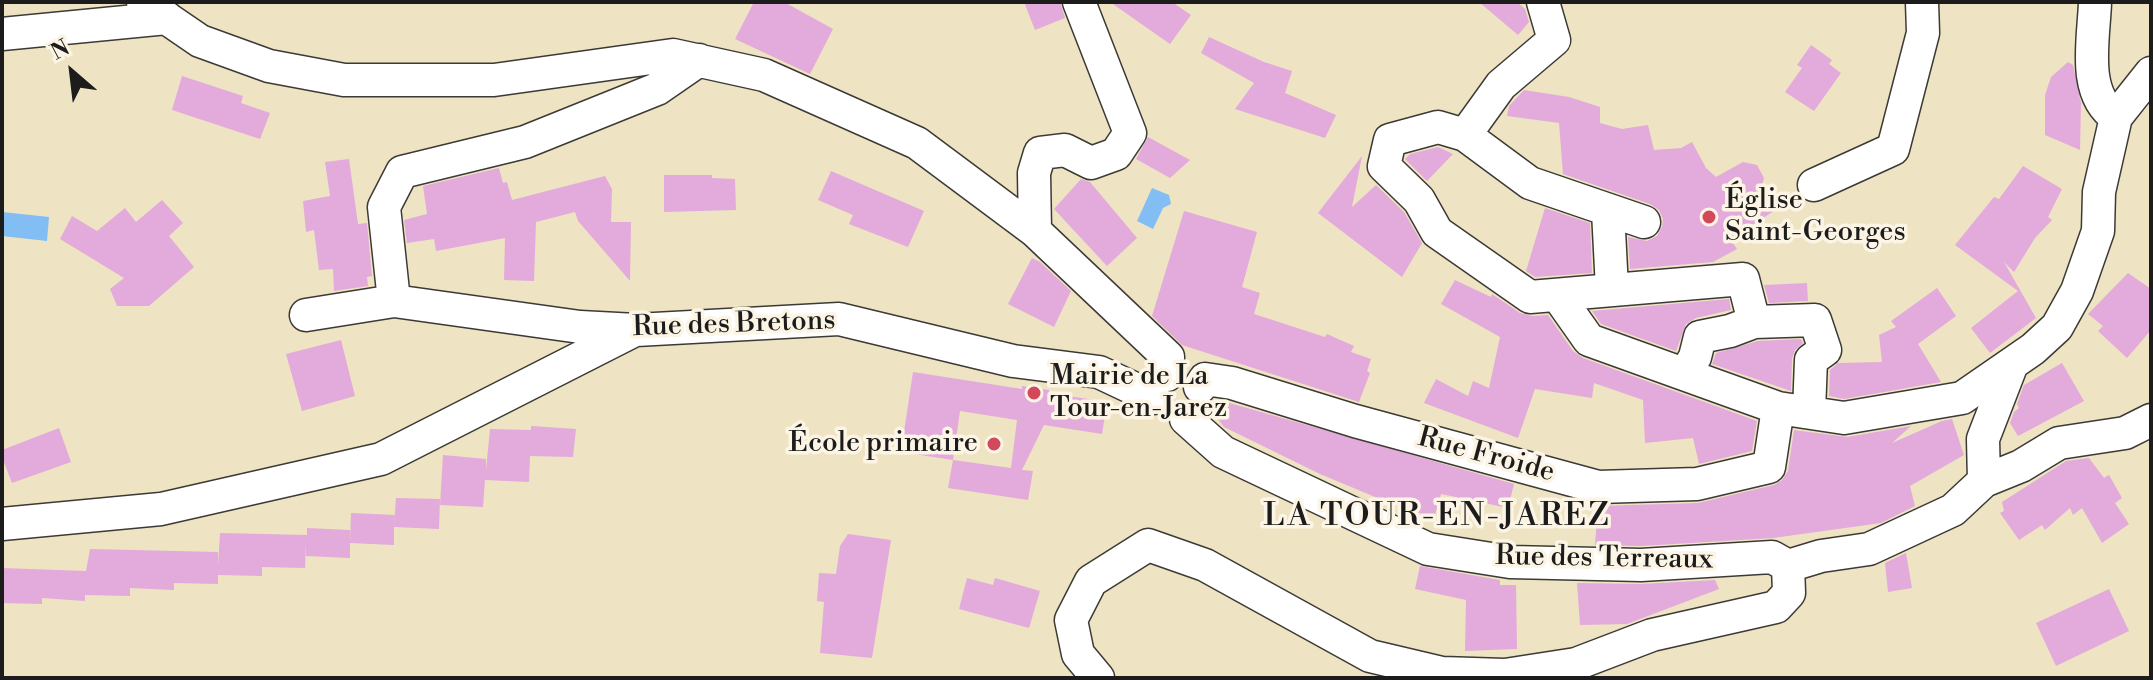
<!DOCTYPE html>
<html>
<head>
<meta charset="utf-8">
<style>
	body { margin:0 }
	#map { position:relative; width:2153px; height:680px; overflow:hidden; background:#eee3c2; font-family:"Libre Bodoni",serif }
	canvas { display:block }
	.frame { position:absolute; inset:0; border:4px solid #1c1c1c; pointer-events:none }
	.north { position:absolute; left:32px; top:32px; width:80px; height:80px; -webkit-text-stroke:6px #fcf5e5; paint-order:stroke; rotate:332deg; font-size:22px; font-weight:700; line-height:32px; text-align:center; color:#1c1c1c }
	.north::after { content:''; display:block; margin:auto; width:28px; height:36px; background:#1c1c1c; clip-path:polygon(50% 0,100% 100%,50% 72%,0 100%) }
</style>
</head>
<body>
<div id="map">
<canvas width="2153" height="680"></canvas>
<div class="frame"></div>
<div class="north">N</div>
</div>
<script>
const context = document.querySelector('canvas').getContext('2d');
context.lineJoin = 'round';
function fillPath(path, color) { context.fillStyle = color; context.fill(path, 'evenodd'); }
function trace(path, color, width, dash) { context.strokeStyle = color; context.lineWidth = width; context.lineCap = dash ? 'butt' : 'round'; context.setLineDash(dash || []); context.stroke(path); }
function drawText(font, color, halo, rows, align = 'center') {
  context.font = font + ' "Libre Bodoni",serif'; context.lineWidth = 7; context.setLineDash([]); context.textBaseline = 'middle'; context.strokeStyle = halo; context.fillStyle = color; for (const [text, x, y, turn = 0] of rows) {
    context.save(); context.translate(x, y); context.rotate((+turn || 0) * Math.PI / 180); context.textAlign = isNaN(turn) ? turn : align; if (halo) context.strokeText(text, 0, 0); context.fillText(text, 0, 0); context.restore();
  }
}
fillPath(new Path2D(`
	M1152,188L1169,195L1171,204L1163,208L1153,229L1137,221Z
	M2,212L49,217L47,241L2,236Z`), '#82bdf4');
fillPath(new Path2D(`
	M754,2H784L833,29L810,74L735,39Z
	M1024,2H1060L1065,18L1035,30Z
	M1110,2H1172L1191,15L1170,44Z
	M1479,2H1517L1525,9L1529,22L1518,35Z
	M1209,37L1264,62L1292,71L1285,93L1336,115L1325,138L1235,109L1254,83L1201,53Z
	M1811,45L1832,60L1829,64L1841,73L1814,111L1785,92L1802,68L1797,65Z
	M2068,62L2073,65L2081,103L2080,150L2045,135V95L2051,77Z
	M182,76L243,96L241,103L270,113L260,139L172,110Z
	M1524,90L1569,97L1600,107V123L1622,129L1648,125L1654,150L1681,148L1692,142L1706,168L1716,177L1743,162L1757,165L1764,178L1761,188L1778,208L1731,240L1737,249L1713,262L1630,269L1628,237L1647,241L1657,236L1662,227L1663,219L1659,210L1650,204L1563,174L1559,123L1507,116L1509,106Z
	M1148,137L1190,160L1170,178L1154,169L1136,159Z
	M1438,147L1453,154L1427,181L1405,159L1410,154Z
	M1362,156L1352,207L1376,185L1404,212L1422,243L1402,277L1318,213Z
	M349,159L358,224L367,223L372,276L367,277L368,286L334,291L333,269L319,270L314,230L306,232L303,201L330,196L325,162Z
	M2023,166L2062,189L2048,217L2052,220L2035,238L2014,272L2004,262L2036,318L1990,353L1971,328L2018,291L1955,245L1994,197L1999,199Z
	M499,168L503,183L507,182L512,200L605,176L612,189L611,222H631L630,281L578,221L575,212L536,222L534,281L504,280L505,238L436,251L434,239L407,243L404,220L427,214L423,186Z
	M831,171L924,211L908,247L849,224L853,215L818,200Z
	M664,175H712V178L735,179L736,210L664,212Z
	M1081,179L1090,182L1137,238L1107,266L1054,209Z
	M162,200L183,223L169,236L194,267L149,306H117L110,289L124,278L60,239L72,216L97,231L125,208L136,222Z
	M1545,208L1590,223L1592,273L1535,277L1526,271Z
	M1184,211L1257,232L1242,287L1260,293L1254,314L1325,337L1327,334L1354,346L1351,352L1371,359L1367,371L1370,373L1359,402L1182,345L1152,316Z
	M1032,258L1040,262L1071,291L1054,327L1008,304Z
	M2128,273L2151,289V330L2127,358L2098,331L2103,326L2088,314Z
	M1455,280L1491,297L1492,294L1520,313L1532,316L1548,315L1573,351L1583,358L1757,421L1752,451L1699,464L1693,438L1645,443L1643,400L1594,383L1592,398L1535,389L1518,438L1424,403L1436,379L1468,396L1473,381L1489,388L1500,337L1441,304Z
	M1807,283L1808,301L1769,303L1764,285Z
	M1937,288L1956,316L1918,344L1941,382L1844,399L1829,396L1830,370L1838,363L1882,362L1879,335L1896,327L1891,321Z
	M1729,299L1731,310L1696,318L1686,324L1676,351L1601,324L1592,311Z
	M1801,339L1803,343L1795,350L1792,359L1791,391L1712,364L1716,353L1758,341Z
	M341,340L355,396L302,411L286,354Z
	M2062,363L2084,401L2018,436L2010,423L2014,412L2019,408L2017,404L2024,385Z
	M913,372L1022,389V386L1049,390V393L1107,402L1102,434L1044,425L1022,470L1033,471L1028,500L948,488L953,460L901,452ZM960,411L1017,420L1011,468L953,460Z
	M1219,400L1514,484L1508,508L1441,494L1434,518L1380,499L1320,474L1224,427L1213,412Z
	M1952,419L1964,455L1910,486L1915,506L1881,523L1773,538L1641,546L1595,545L1598,506L1698,503L1774,485L1782,480L1788,471L1794,430L1847,437L1911,426L1892,443L1942,421Z
	M531,426L576,429L573,457L530,456L529,482L485,480L483,507L440,505L443,455L486,459V470L490,429L531,430Z
	M59,428L71,462L12,483L2,457V450Z
	M2089,458L2104,478L2109,475L2122,498L2115,503L2129,524L2102,543L2082,508L2073,515L2070,508L2045,530L2042,525L2019,540L2000,513L2004,511L2002,502L2066,461Z
	M396,498L440,499L439,529L394,527V545L350,543V558L306,556V543L305,568L262,567V576L218,575V584L174,583V590L130,588V596L85,595V601L42,598V604L2,603V568L86,571L90,549L218,552V566L220,533L307,535V528L350,530V542L351,513L395,515L394,526Z
	M848,534L891,540L872,658L820,653L824,602L817,601L819,573L836,574L840,546Z
	M1906,553L1912,588L1888,592L1885,563Z
	M1420,566L1500,580V585H1516L1517,649L1465,651L1466,600L1415,589Z
	M967,578L993,585L995,578L1040,591L1029,628L959,609Z
	M1715,580L1719,589L1627,624L1580,625L1577,583L1641,584Z
	M2109,589L2129,631L2056,666L2036,623Z`), '#e3aadc');
const minor = new Path2D(`
	M143,2L200,41L269,66L344,80H494L673,55L764,75L917,143L1035,231L1168,357L1167,375
	M1543,2L1554,40L1501,85L1465,135L1438,127L1390,140L1384,166L1419,200L1437,232L1530,297L1743,279L1754,322
	M2095,2C2094,38 2081,94 2116,117
	M2,34L167,18
	M1465,135L1530,183L1644,222
	M1814,185L1893,149L1923,33L1922,2
	M1608,211L1612,289
	M1035,231L1034,173L1040,153L1065,150L1091,163L1116,154L1130,133L1079,2
	M1558,296L1589,340L1778,408L1844,418L1962,398L2033,349L2057,327L2077,291L2098,231L2099,192L2116,117L2151,73
	M394,301L384,207L402,172L525,142L657,89L699,60
	M306,315L394,301L580,327L636,330L839,319L1013,361L1099,372L1154,398
	M1685,374L1695,357L1700,337L1730,331L1754,322L1815,320L1825,350L1811,360L1809,412
	M1200,387L1205,379L1232,383L1355,421L1598,487L1697,484L1769,467L1778,408
	M1186,419L1223,452L1428,549L1510,562L1641,565L1772,557L1788,566L1821,556L1869,549L1953,510L1984,481L2021,466L2059,443L2125,433L2151,420
	M1984,481L1983,439L2012,364
	M2,524L161,509L381,459L633,331
	M1098,678L1078,654L1071,620L1091,581L1148,545L1205,565L1370,656L1442,673L1505,675L1576,664L1652,635L1776,607L1789,593L1788,566`);
trace(minor, '#3c3a35', 35);
trace(minor, '#fff', 32);
for (const [x, y, r, color] of [
	[1709,217,8,"#d1495b"],
	[1034,393,8,"#d1495b"],
	[994,444,8,"#d1495b"]
]) { const dot = new Path2D(); dot.arc(x, y, r, 0, 2 * Math.PI); context.fillStyle = color; context.fill(dot); trace(dot, '#fcf5e5', 3); }
drawText('28px', '#1c1c1c', '#fcf5e5', [
	["Église",1725,201],
	["Saint-Georges",1725,233],
	["Mairie de La",1050,377],
	["Tour-en-Jarez",1050,409],
	["École primaire",978,444,"right"]
], 'left');
drawText('28px', '#1c1c1c', '#fcf5e5', [
	["Rue des Bretons",734,325,-2],
	["Rue Froide",1486,456,15],
	["Rue des Terreaux",1604,559,1]
]);
context.letterSpacing = '2px';
drawText('32px', '#1c1c1c', '#fcf5e5', [
	["LA TOUR-EN-JAREZ",1437,517]
]);
context.letterSpacing = '0px';
</script>
</body>
</html>
